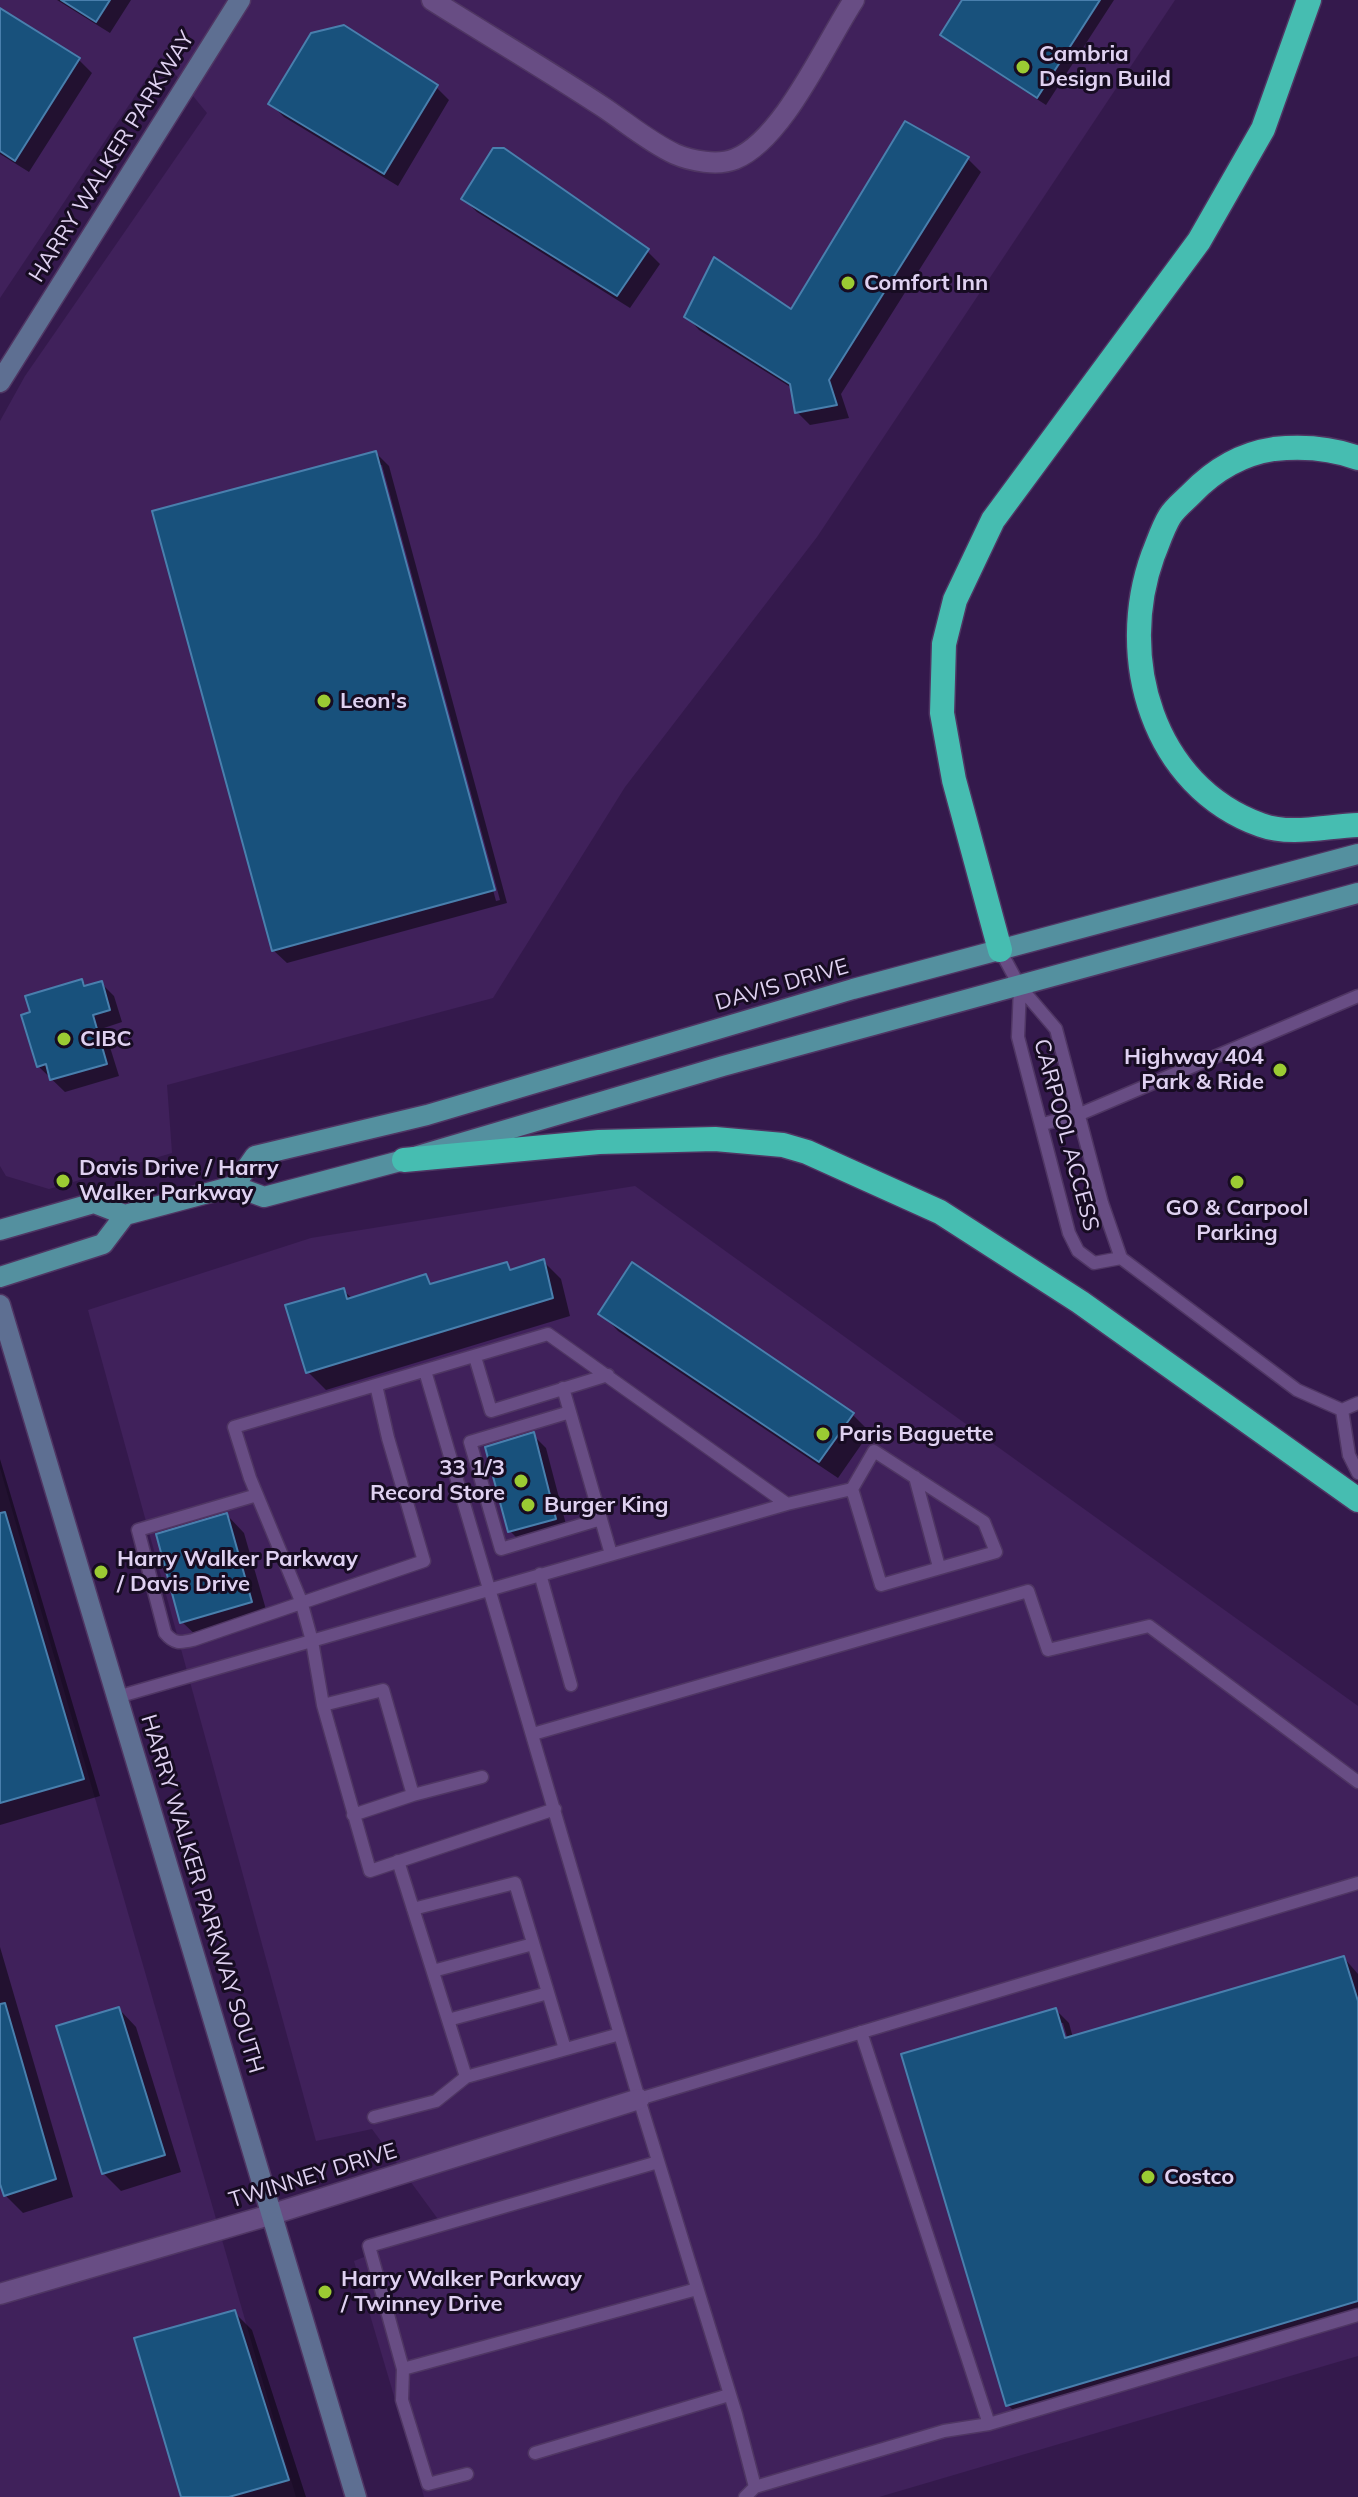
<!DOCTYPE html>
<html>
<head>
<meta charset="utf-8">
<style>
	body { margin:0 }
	canvas { display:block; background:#34194c }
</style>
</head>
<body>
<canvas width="1358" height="2497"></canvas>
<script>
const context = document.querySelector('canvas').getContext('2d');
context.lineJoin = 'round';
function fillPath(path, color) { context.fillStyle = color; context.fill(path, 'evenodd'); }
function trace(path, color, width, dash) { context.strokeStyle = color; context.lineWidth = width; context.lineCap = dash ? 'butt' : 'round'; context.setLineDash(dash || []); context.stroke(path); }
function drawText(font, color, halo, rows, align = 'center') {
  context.font = font + ' Mulish,sans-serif'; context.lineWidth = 6; context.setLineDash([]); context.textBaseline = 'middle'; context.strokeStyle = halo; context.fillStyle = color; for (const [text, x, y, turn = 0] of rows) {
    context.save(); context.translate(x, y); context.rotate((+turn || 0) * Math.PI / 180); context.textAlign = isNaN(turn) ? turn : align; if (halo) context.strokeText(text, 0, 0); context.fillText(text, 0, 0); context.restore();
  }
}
fillPath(new Path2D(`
	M0,0H1175L817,537L625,787L493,998L167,1085L172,1153L49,1189L6,1176L0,1166V421L25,376L207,113L161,57L0,298Z
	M635,1186L1358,1706V2356L879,2497H424L354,2261L443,2226L372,2129L316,2141L88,1310L311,1238Z
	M0,1468L296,2497H0Z`), '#40215b');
fillPath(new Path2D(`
	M57,0H131L110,33Z
	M965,0H1114L1046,105L951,43L942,35Z
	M0,11L79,60L92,73L29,172L0,154Z
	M436,87L449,100L398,186L284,117L271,104Z
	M906,123L968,159L981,172L841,394L849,418L810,425L797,412L792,388L699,330L686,316L791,311Z
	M464,199L647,251L660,264L630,308L477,212Z
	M376,453L389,466L507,903L287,963L273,950ZM378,465H382L500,900L496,901Z
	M82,981L88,987L101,983L114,996L122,1022L104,1028L119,1076L65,1092L38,1066Z
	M543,1261L561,1279L570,1316L326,1390L308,1372L344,1291L353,1299L425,1276L433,1285L506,1264L513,1271Z
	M633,1265L853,1415L870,1432L838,1478L618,1331L601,1313Z
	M533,1435L546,1448L568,1532L523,1544L510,1531Z
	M0,1459L100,1796L0,1825Z
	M227,1515L244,1533L269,1620L200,1639L182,1622Z
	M0,1947L73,2197L23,2213L5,2195L0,2177Z
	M1344,1958L1358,1974V2318L1021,2418L1008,2405L1056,2010L1069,2023L1073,2038ZM1059,2023H1063L1070,2047L1066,2048Z
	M119,2009L136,2027L181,2172L121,2191L103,2173Z
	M234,2312L252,2330L306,2497H183Z`), '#0007');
const building = new Path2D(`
	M61,0H110L96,22Z
	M962,0H1100L1037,98L940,35Z
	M0,8L80,58L15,161L0,151Z
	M344,25L438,85L384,174L268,104L311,33Z
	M905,121L969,157L829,380L837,405L795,413L790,384L684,317L714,257L791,309Z
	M493,148H504L649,249L617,296L461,199Z
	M376,451L495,890L272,951L152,511Z
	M82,979L84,986L102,981L110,1010L93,1015L107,1064L50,1080L46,1064L37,1067L21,1015L30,1012L25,996Z
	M544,1259L553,1298L306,1373L285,1305L344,1288L347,1299L426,1274L430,1284L507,1262L510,1270Z
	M632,1262L854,1413L819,1462L598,1314Z
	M534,1432L556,1519L508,1532L485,1447Z
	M5,1512L84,1779L0,1803V1513Z
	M227,1513L252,1602L180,1623L156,1534Z
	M1344,1956L1358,2001V2301L1006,2406L901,2054L1056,2008L1065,2038Z
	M5,2003L56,2179L4,2196L0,2184V2004Z
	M119,2007L165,2155L102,2174L56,2026Z
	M235,2310L289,2480L229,2497H181L134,2338Z`);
fillPath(building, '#18517c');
trace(building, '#497fad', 2);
const lane = new Path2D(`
	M1000,950L1020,987L1056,1029L1102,1203L1121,1258L1297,1390L1342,1410
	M1020,987L1018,1037L1069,1233L1078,1251L1094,1263L1121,1258
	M1043,1124L1080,1114L1358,996
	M475,1357L491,1411L608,1375
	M425,1371L639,2099L736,2414L755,2487
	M563,1388L611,1554
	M1342,1410L1349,1455L1358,1473
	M1342,1410L1358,1403
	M570,1412L470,1442L501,1549L601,1519
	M915,1477L939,1567
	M257,1495L138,1530L165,1633C174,1644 180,1643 193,1640L424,1561L388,1438L376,1385
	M540,1574L571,1685
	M117,1697L787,1504L852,1489L874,1451L984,1522L996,1552L881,1585L852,1489
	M323,1705L383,1690L413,1795L353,1815
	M533,1734L1028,1591L1048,1650L1149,1626L1358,1782
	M413,1795L482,1777
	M555,1809L370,1871L323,1705L312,1641L301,1601L250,1478L234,1427L548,1334L787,1504
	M398,1861L466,2077L620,2034
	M413,1909L515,1883L565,2049
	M433,1971L533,1944
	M448,2020L548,1993
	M861,2032L989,2424
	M639,2099L1358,1883
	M374,2117L436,2101L466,2077
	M658,2162L369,2246L403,2369L697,2289
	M403,2369L402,2400L428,2484L467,2474
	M535,2453L729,2395
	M745,2497L755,2487L944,2431L989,2424L1358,2315`);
const street = new Path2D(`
	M432,0C489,36 547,70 603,107C627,123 649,142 675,154C691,161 718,166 735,159C783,140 825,44 854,0
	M0,2294L273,2214L639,2099`);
const secondary = new Path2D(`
	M0,382L240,0
	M0,1305L356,2497`);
const primary = new Path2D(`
	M234,1186L255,1156L427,1115L853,989L1358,854
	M0,1230L94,1203L125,1215L234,1186L264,1197L404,1160L723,1066L1358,893
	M0,1277L103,1244L125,1215`);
const highway = new Path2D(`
	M1358,458C1331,448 1303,446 1274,449C1240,454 1214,470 1191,494C1184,501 1175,508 1170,516C1163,527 1158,543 1153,555C1116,657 1152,786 1261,825C1291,836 1327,826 1358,825
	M1000,950L954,780L942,713L944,644L955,600L993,520L1199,241L1263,129L1309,0
	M404,1160L599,1142L715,1139L783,1145L807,1152L940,1212L1080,1302L1358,1500`);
trace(lane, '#4f3663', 15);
trace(street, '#4f3663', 23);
trace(secondary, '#4f3663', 23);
trace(primary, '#4f3663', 23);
trace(highway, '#4f3663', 27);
trace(lane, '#684d84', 12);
trace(street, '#684d84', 20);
trace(secondary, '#5e6f92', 20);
trace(primary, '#54909f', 20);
trace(highway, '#46bdb1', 24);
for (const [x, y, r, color] of [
	[1023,67,8,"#9bcb33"],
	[848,283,8,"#9bcb33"],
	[324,701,8,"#9bcb33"],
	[64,1039,8,"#9bcb33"],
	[1280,1070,8,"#9bcb33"],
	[63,1181,8,"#9bcb33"],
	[1237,1182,8,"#9bcb33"],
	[823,1434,8,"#9bcb33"],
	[521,1481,8,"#9bcb33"],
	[528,1505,8,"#9bcb33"],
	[101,1572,8,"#9bcb33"],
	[1148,2177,8,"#9bcb33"],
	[325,2292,8,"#9bcb33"]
]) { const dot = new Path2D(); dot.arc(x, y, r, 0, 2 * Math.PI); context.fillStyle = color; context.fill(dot); trace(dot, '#170c22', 3); }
drawText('bold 22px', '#dfd1f1', '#170c22', [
	["Cambria",1039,54],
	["Design Build",1039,79],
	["Comfort Inn",864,283],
	["Leon's",340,701],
	["CIBC",80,1039],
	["Highway 404",1264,1057,"right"],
	["Park & Ride",1264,1082,"right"],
	["Davis Drive / Harry",79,1168],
	["Walker Parkway",79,1193],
	["GO & Carpool",1237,1208,"center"],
	["Parking",1237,1233,"center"],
	["Paris Baguette",839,1434],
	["33 1/3",505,1468,"right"],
	["Record Store",505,1493,"right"],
	["Burger King",544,1505],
	["Harry Walker Parkway",117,1559],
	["/ Davis Drive",117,1584],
	["Costco",1164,2177],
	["Harry Walker Parkway",341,2279],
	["/ Twinney Drive",341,2304]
], 'left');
drawText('22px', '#dfd1f1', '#170c22', [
	["HARRY WALKER PARKWAY",112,157,-58],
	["DAVIS DRIVE",782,985,-16],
	["CARPOOL ACCESS",1066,1135,75],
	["HARRY WALKER PARKWAY SOUTH",202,1894,73],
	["TWINNEY DRIVE",313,2176,-17]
]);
</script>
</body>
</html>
